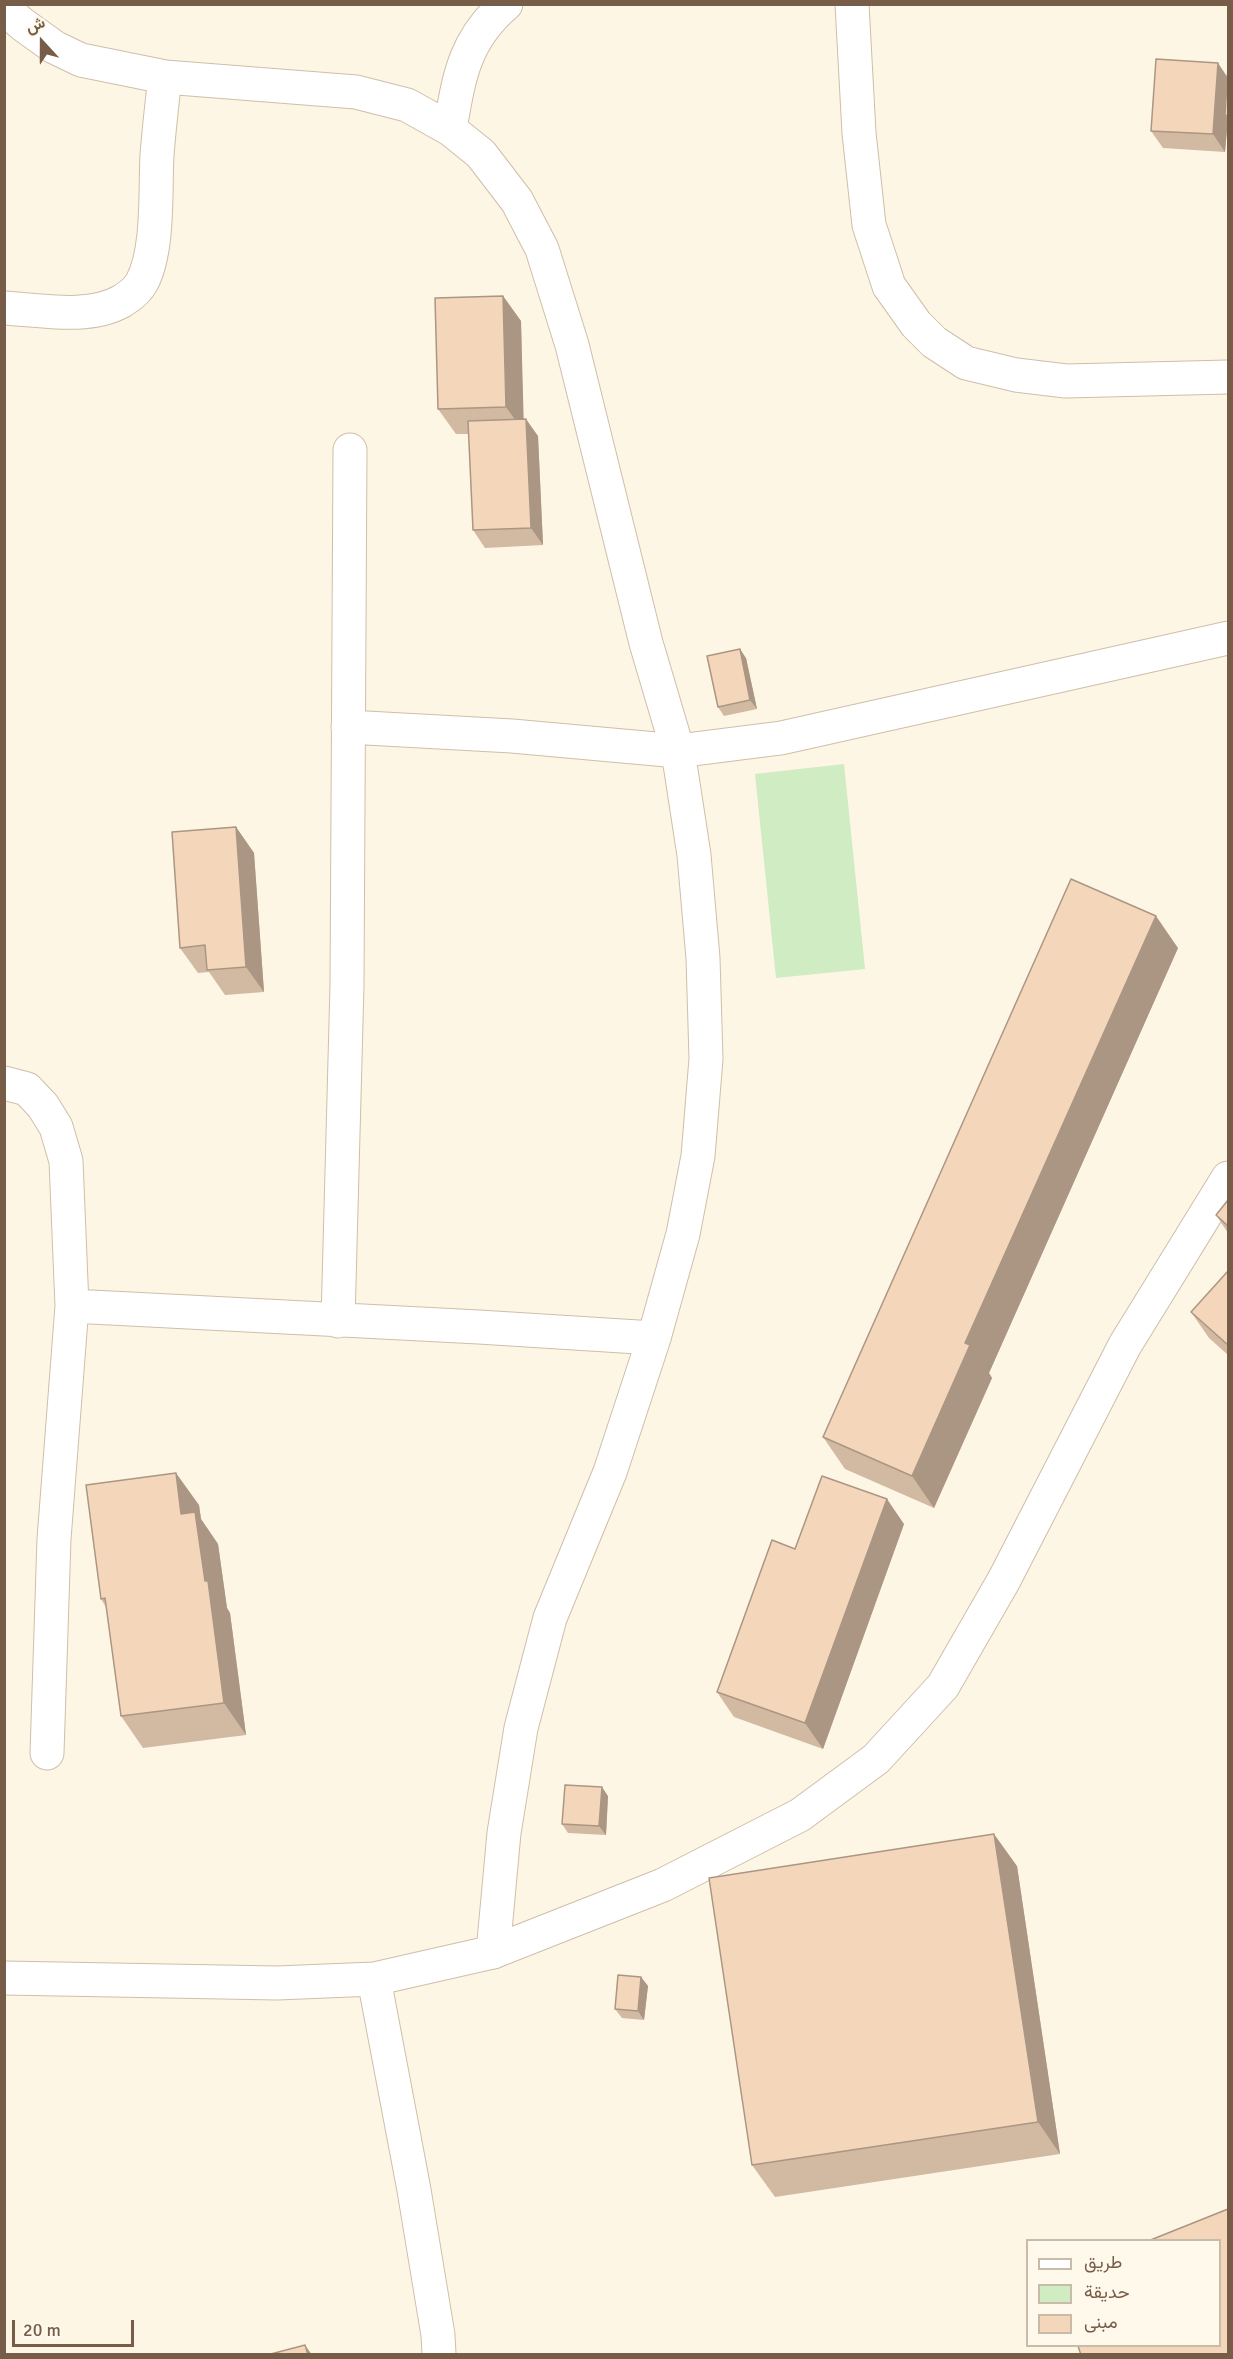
<!DOCTYPE html>
<html>
<head>
<meta charset="utf-8">
<style>
	body { margin:0 }
	#map { position:relative; width:1233px; height:2359px; overflow:hidden; background:#fdf6e4; font-family:Signika,Vazirmatn,sans-serif }
	canvas { display:block }
	.frame { position:absolute; inset:0; border:6px solid #775d48; pointer-events:none }
	.legend { position:absolute; left:1026px; top:2239px; width:195px; height:108px; box-sizing:border-box; background:#fff9ec; border:2px solid #c9bbaa; margin:0; padding:8px 10px; list-style:none; font-size:18px; color:#775d48 }
	.legend li { display:flex; align-items:center; gap:12px; height:30px }
	.legend b { width:30px; border:2px solid #c9bbaa }
	.north { position:absolute; left:12px; top:12px; width:60px; height:60px; -webkit-text-stroke:4px #fff9ec; paint-order:stroke; rotate:339deg; font-size:16px; font-weight:700; line-height:24px; text-align:center; color:#775d48 }
	.north::after { content:''; display:block; margin:auto; width:21px; height:27px; background:#775d48; clip-path:polygon(50% 0,100% 100%,50% 72%,0 100%) }
	.scale { position:absolute; left:12px; top:2320px; width:122px; height:27px; box-sizing:border-box; border:3px solid #775d48; border-top:0; padding-left:8px; font-size:18px; line-height:21px; white-space:nowrap; color:#775d48; -webkit-text-stroke:4px #fff9ec; paint-order:stroke }
</style>
</head>
<body>
<div id="map">
<canvas width="1233" height="2359"></canvas>
<div class="frame"></div>
<ul class="legend">
<li><b style="height:8px;background:#fff"></b>طريق</li>
<li><b style="height:16px;background:#cfecc2"></b>حديقة</li>
<li><b style="height:16px;background:#f4d7bb"></b>مبنى</li>
</ul>
<div class="north">ش</div>
<div class="scale">20 m</div>
</div>
<script>
const context = document.querySelector('canvas').getContext('2d');
context.lineJoin = 'round';
function fillPath(path, color) { context.fillStyle = color; context.fill(path, 'evenodd'); }
function trace(path, color, width, dash) { context.strokeStyle = color; context.lineWidth = width; context.lineCap = dash ? 'butt' : 'round'; context.setLineDash(dash || []); context.stroke(path); }
fillPath(new Path2D(`
	M844,764L865,969L776,978L755,774Z`), '#cfecc2');
const minor = new Path2D(`
	M852,4L859,133L869,225L889,286L916,324L934,342L966,363L1016,375L1066,381L1228,377
	M4,8L22,24L54,47L81,60L165,77L356,92L407,105L450,129L481,154L517,201L542,249L572,345L646,643L678,751L694,855L703,958L706,1059L698,1156L683,1234L654,1338L610,1472L550,1618L521,1728L504,1833L493,1952
	M450,129C459,77 464,40 506,4
	M4,308C41,310 89,320 122,301C130,296 138,290 142,282C159,250 155,191 157,155C159,129 162,103 165,77
	M348,727L512,736L678,751L781,738L1228,638
	M4,1083L27,1089L43,1106L56,1127L66,1161L72,1306L479,1327L654,1338
	M338,1321L347,985L350,450
	M47,1753L54,1539L72,1306`);
const tertiary = new Path2D(`
	M4,1978L277,1983L374,1979L493,1952L663,1885L800,1815L876,1759L943,1686L1004,1580L1125,1345L1228,1178
	M374,1979L414,2190L438,2335L439,2354`);
trace(minor, '#cfbeaa', 35);
trace(tertiary, '#cfbeaa', 35);
trace(minor, '#fff', 33);
trace(tertiary, '#fff', 33);
fillPath(new Path2D(`
	M1228,67V120V119L1225,152L1163,148L1151,131L1228,77Z
	M503,296L521,321L523,419L538,436L543,545L485,548L473,530L469,434H456L438,409Z
	M746,658L757,709L724,716L718,707Z
	M236,827L254,853L264,992L225,995L209,972L198,973L180,948Z
	M1178,948L989,1373L992,1378L934,1508L845,1469L823,1437Z
	M1228,1200V1233L1216,1215Z
	M1228,1271V1355L1209,1338L1191,1312Z
	M199,1505L201,1519L218,1544L227,1608L230,1613L246,1735L143,1748L121,1716L106,1607L101,1599Z
	M904,1524L823,1749L734,1717L717,1692L795,1549Z
	M608,1796L606,1835L568,1833L562,1824Z
	M1017,1866L1060,2154L775,2197L752,2165Z
	M641,1977L648,1986L644,2020L622,2018L615,2009Z`), '#d2b9a1');
fillPath(new Path2D(`
	M1218,63L1228,78L1225,115L1228,119L1225,152L1213,134Z
	M503,296L521,321L524,432L506,407Z
	M526,419L538,436L543,545L531,528Z
	M740,649L746,658L757,709L750,700Z
	M236,827L254,853L264,992L246,967Z
	M1156,916L1178,948L989,1373L992,1378L934,1508L912,1476L965,1343Z
	M176,1473L199,1505L201,1519L218,1544L227,1608L230,1613L246,1735L224,1703L205,1581L181,1514Z
	M887,1499L904,1524L823,1749L805,1723Z
	M602,1787L608,1796L606,1835L599,1826Z
	M994,1834L1017,1866L1060,2154L1038,2122Z
	M641,1977L648,1986L644,2020L638,2011Z
	M305,2345L312,2355H308Z`), '#ab9683');
const building = new Path2D(`
	M1156,59L1218,63L1213,134L1151,131Z
	M1228,67V116L1225,115Z
	M503,296L506,407L438,409L435,298Z
	M526,419L531,528L473,530L468,421Z
	M740,649L750,700L718,707L707,656Z
	M236,827L246,967L207,970L205,945L180,948L172,832Z
	M1071,879L1156,916L965,1343L970,1345L912,1476L823,1437Z
	M1228,1200V1226L1216,1215Z
	M1228,1271V1345L1191,1312Z
	M176,1473L181,1514L195,1512L205,1581H208L224,1703L121,1716L105,1598L101,1599L86,1485Z
	M822,1476L887,1499L805,1723L717,1692L772,1540L795,1549Z
	M565,1785L602,1787L599,1826L562,1824Z
	M994,1834L1038,2122L752,2165L709,1878Z
	M618,1975L641,1977L638,2011L615,2009Z
	M1228,2209V2355H1081L1078,2346H1220V2241H1148Z
	M305,2345L308,2355H267Z`);
fillPath(building, '#f4d7bb');
trace(building, '#ab9683', 1.5);
</script>
</body>
</html>
